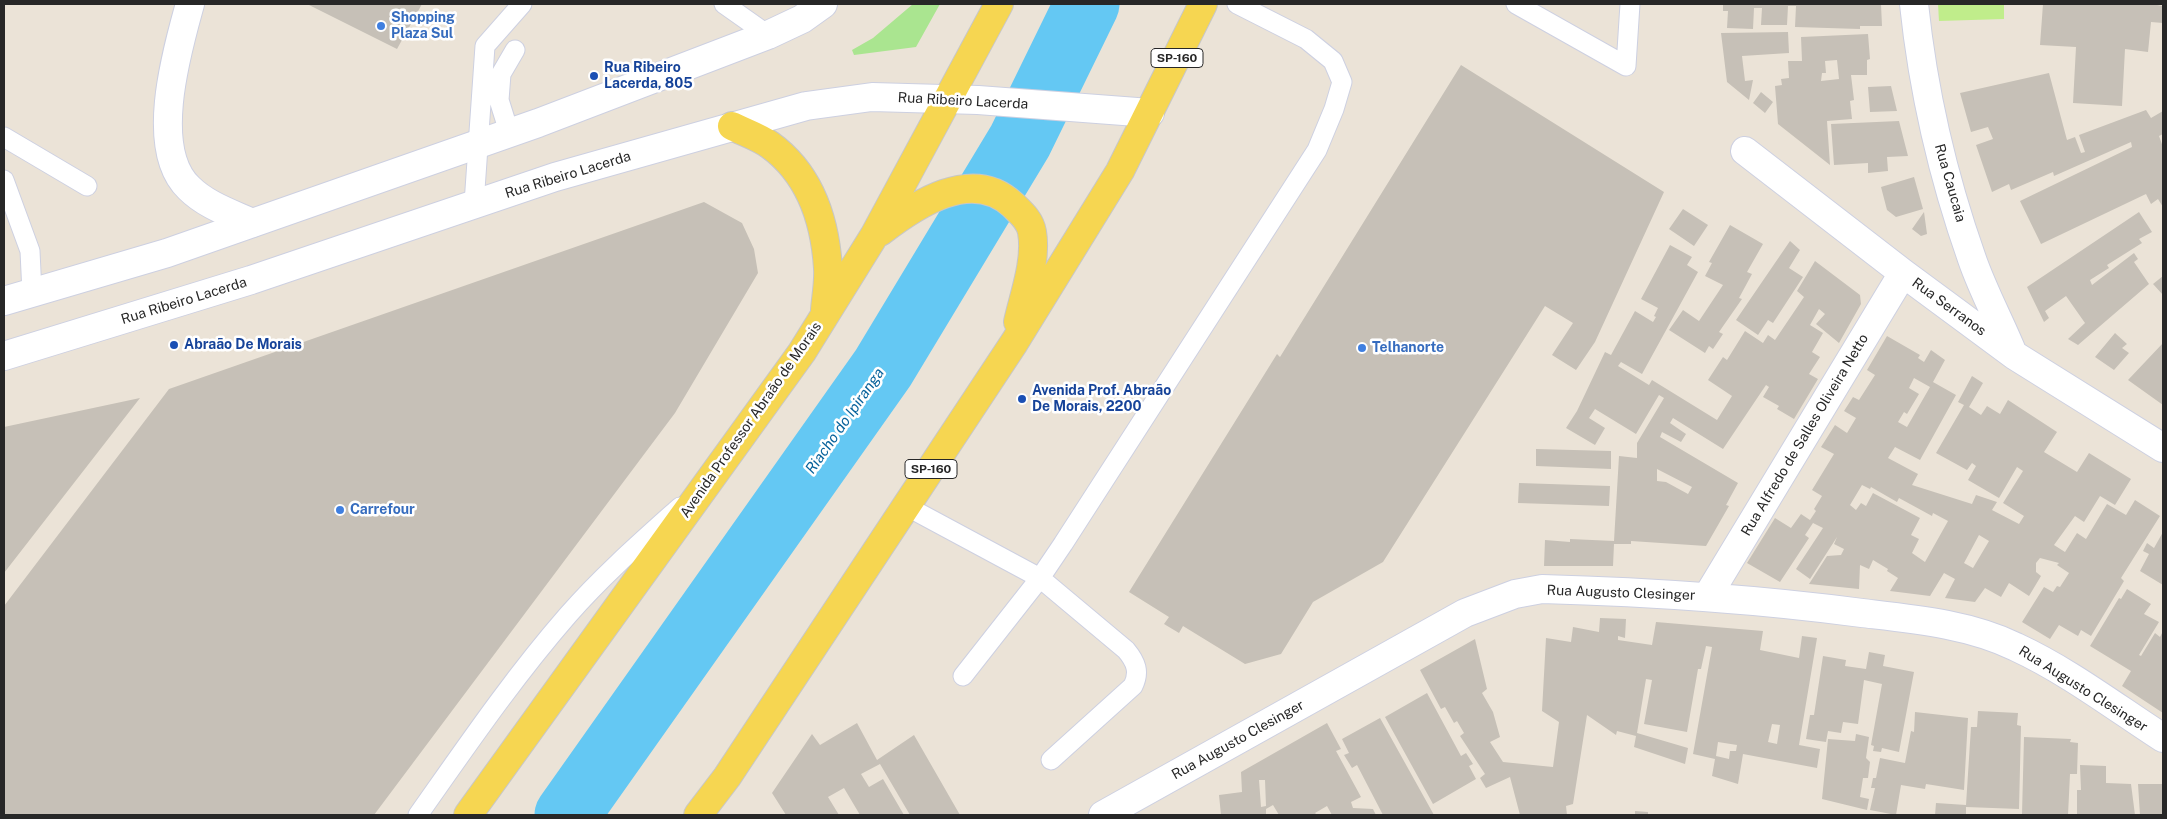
<!DOCTYPE html>
<html>
<head>
<meta charset="utf-8">
<style>
	body { margin:0 }
	#map { position:relative; width:2167px; height:819px; overflow:hidden; background:#ebe3d7; font-family:"Public Sans",sans-serif }
	canvas { display:block }
	.frame { position:absolute; inset:0; border:5px solid #272727; pointer-events:none }
</style>
</head>
<body>
<div id="map">
<canvas width="2167" height="819"></canvas>
<div class="frame"></div>
</div>
<script>
const context = document.querySelector('canvas').getContext('2d');
context.lineJoin = 'round';
function fillPath(path, color) { context.fillStyle = color; context.fill(path, 'evenodd'); }
function trace(path, color, width, dash) { context.strokeStyle = color; context.lineWidth = width; context.lineCap = dash ? 'butt' : 'round'; context.setLineDash(dash || []); context.stroke(path); }
function drawText(font, color, halo, rows, align = 'center') {
  context.font = font + ' "Public Sans",sans-serif'; context.lineWidth = 5; context.setLineDash([]); context.textBaseline = 'middle'; context.strokeStyle = halo; context.fillStyle = color; for (const [text, x, y, turn = 0] of rows) {
    context.save(); context.translate(x, y); context.rotate((+turn || 0) * Math.PI / 180); context.textAlign = isNaN(turn) ? turn : align; if (halo) context.strokeText(text, 0, 0); context.fillText(text, 0, 0); context.restore();
  }
}
fillPath(new Path2D(`
	M913,4H940L916,47L854,55L852,50L873,38Z`), '#aae590');
fillPath(new Path2D(`
	M1938,4H2004V19L1939,21Z`), '#c0ed8b');
trace(new Path2D(`
	M567,815L883,368L1020,141L1087,4`), '#64c8f3', 65);
fillPath(new Path2D(`
	M307,4H422L397,49Z
	M1723,4H1881L1882,26H1860V29L1795,27L1796,6H1788L1787,25H1761L1762,8H1754L1753,29L1727,28L1728,11H1723Z
	M2043,4H2151L2163,6V23L2151,22L2148,52L2125,49L2122,106L2073,103L2076,47L2040,45Z
	M1788,32L1789,53L1742,56L1745,81L1753,80L1749,100L1727,82L1721,33Z
	M1868,34L1870,59L1867,60V75H1851L1854,100L1850,101L1852,119L1827,121L1830,165L1778,124L1775,86L1782,85L1781,79L1789,78L1788,61H1802L1801,37ZM1837,60L1839,79L1821,81L1822,73H1826L1825,61Z
	M1461,65L1664,192L1595,342L1576,370L1552,355L1573,323L1545,306L1383,562L1313,602L1281,654L1245,664L1183,626L1179,633L1164,624L1169,617L1129,592L1277,354L1280,357Z
	M2049,73L2067,140L2075,137L2081,153L2085,152L2079,135L2146,110L2151,118L2163,111V134L2159,136L2163,147V207L2158,199L2151,204L2146,194L2041,244L2020,201L2132,147L2131,142L2054,176L2053,172L2011,190L2009,184L1992,192L1976,145L1993,139L1988,127L1971,132L1960,93Z
	M1891,86L1897,111L1870,112L1868,87Z
	M1761,92L1773,102L1765,113L1753,103Z
	M1899,121L1908,156L1887,157L1888,171L1868,173V163L1834,165L1831,124Z
	M1914,177L1923,209L1896,217L1887,210L1881,187Z
	M704,202L742,223L754,249L758,273L675,413L374,815H4V606L169,389Z
	M1683,209L1708,225L1694,246L1669,229Z
	M1924,212L1927,234L1921,236L1912,229Z
	M2139,212L2152,232L2139,239L2142,243L2107,265L2109,268L2090,280L2092,285L2134,253L2138,259L2134,262L2149,284L2078,345L2068,339L2085,323L2066,296L2045,311L2049,318L2044,322L2027,287Z
	M1730,225L1763,244L1747,272L1752,274L1739,298L1742,299L1719,332L1723,334L1713,349L1709,346L1705,353L1669,330L1683,310L1699,321L1723,285L1705,276L1712,263L1709,262Z
	M1790,241L1800,250L1789,268L1803,277L1773,323L1768,320L1758,335L1736,320Z
	M1670,245L1692,257L1687,265L1698,272L1642,374L1621,362L1618,366L1649,385L1652,380L1717,420L1732,396L1708,380L1723,357L1727,360L1745,331L1763,343L1768,335L1775,340L1804,297L1797,291L1815,261L1860,295L1861,304L1839,343L1816,324L1825,314L1819,309L1810,325L1823,333L1812,352L1820,357L1809,374L1818,379L1794,419L1777,409L1779,406L1763,397L1769,387L1766,385L1723,449L1673,418L1670,423L1686,434L1681,442L1662,432L1660,437L1738,483L1726,505L1729,506L1706,546L1631,541V544H1614L1613,566H1544L1545,540L1570,542V539L1614,541L1619,456L1637,458V443L1664,398L1659,395L1636,434L1595,409L1589,418L1605,428L1595,445L1566,428L1577,411L1605,352L1611,355L1635,311L1653,322L1656,317L1654,316L1658,308L1641,299ZM1657,469L1692,487L1688,494L1666,482L1657,481Z
	M2163,276V295L2153,284Z
	M2115,333L2127,344L2122,348L2129,353L2114,370L2095,357Z
	M1887,336L1920,355L1918,358L1924,362L1931,350L1945,360L1933,382L1956,395L1920,460L1895,447L1888,458L1918,474L1912,485L1972,504L1976,495L1997,502L1992,510L2019,524L2024,516L2003,503L2023,471L2017,467L1999,498L1968,480L1976,466L1972,463L1967,470L1936,453L1964,405L1958,402L1972,376L1983,383L1969,407L1981,415L1987,406L2000,414L2008,400L2057,432L2044,452L2077,472L2089,453L2131,479L2115,505L2100,496L2084,522L2075,516L2054,545L2065,552L2077,533L2086,539L2107,504L2126,515L2135,500L2160,516L2121,578L2124,581L2091,636L2081,630L2078,636L2059,625L2050,639L2022,622L2044,587L2053,592L2057,586L2060,587L2069,573L2057,565L2059,563L2040,558L2036,563V572L2041,576L2029,596L2009,583L2001,597L1985,588L1975,602L1945,598L1955,579L1944,573L1930,596L1890,591L1898,578L1887,571L1888,569L1873,560L1869,569L1860,565L1859,589L1809,584L1827,556L1841,555L1844,549L1834,544L1837,537L1810,579L1796,569L1823,528L1813,523L1805,535L1809,538L1780,582L1747,563L1775,518L1791,528L1801,514L1810,520L1816,511L1814,509L1822,496L1812,490L1834,454L1821,447L1835,425L1847,433L1856,418L1844,411L1853,397L1859,400L1875,375L1867,370ZM1914,378L1930,387L1907,427L1898,422L1904,412L1907,414L1919,394L1909,388ZM1862,485L1870,489L1871,487L1897,502L1899,498L1932,516L1933,513L1948,521L1925,562L1912,553L1919,539L1911,535L1920,518L1873,493L1866,506L1861,503L1856,510L1850,505ZM1979,535L1989,541L1973,568L1964,563Z
	M2163,343V405L2128,380Z
	M140,398L4,573V427Z
	M1536,449L1611,451V469L1536,466Z
	M1519,483L1610,486L1609,506L1518,503Z
	M2163,532V585L2140,571L2149,554L2143,551L2147,543L2154,548Z
	M2127,589L2151,604L2144,614L2159,622L2139,655L2141,656L2155,633L2160,637L2163,631V713L2122,686L2131,671L2090,646L2119,598L2121,599Z
	M1600,618L1626,619L1625,638L1618,636V640L1652,645L1656,622L1763,631L1760,650L1799,658L1802,636L1817,638L1799,745L1820,749L1817,768L1743,754L1738,784L1712,776L1715,759L1693,754L1712,647L1706,646L1701,669H1698L1687,732L1644,724L1652,680L1646,679L1637,733L1688,748L1685,764L1634,747L1636,736L1617,731L1616,735L1587,715L1573,804L1566,806L1567,815H1520L1510,777L1486,788L1480,778L1485,774L1460,736L1464,733L1457,721L1454,723L1445,707L1441,709L1420,670L1475,639L1487,689L1482,693L1493,712L1500,737L1490,742L1503,762L1553,767L1559,722L1542,711L1546,638L1571,642L1573,627L1599,632ZM1772,724L1780,725L1777,744L1768,742ZM1718,742L1737,745L1736,751H1730L1729,759L1716,756Z
	M1869,652L1885,655L1883,666L1914,672L1899,752L1882,748L1881,752L1873,751L1874,746L1871,745L1882,684L1864,680L1858,724L1843,722L1841,733L1828,731L1826,742L1806,739L1810,715H1814L1823,656L1846,660L1845,666L1866,669Z
	M1427,693L1461,756L1466,753L1473,764L1469,766L1476,779L1433,804L1385,717Z
	M1978,711L2018,713L2017,725L2021,726L2019,809L1966,807V815H1935L1936,803L1966,805L1971,727H1977Z
	M1915,712L1968,718L1964,790L1926,784L1925,789L1901,785L1896,815L1870,810L1875,788H1871L1873,778H1876L1880,758L1905,763L1911,731L1914,732Z
	M1380,718L1434,815H1383L1357,765L1352,768L1344,755L1349,753L1342,739Z
	M857,723L877,760L914,735L960,815H910L880,764L861,774L869,787L883,779L904,815H860L844,788L828,797L839,815H786L772,793L812,734L820,745Z
	M1327,723L1341,749L1336,751L1361,797L1351,802L1353,808L1373,809L1376,815H1332L1327,806L1315,813L1317,815H1279L1273,805L1266,809V815H1221L1219,795L1242,792L1241,772ZM1259,780H1265L1266,806L1261,807Z
	M1856,734L1869,737L1866,758L1870,762L1868,778H1863L1860,797L1869,799L1867,810L1822,799L1828,739L1855,741Z
	M2024,737L2071,739L2070,742L2078,743L2077,774H2070L2068,815L2022,814Z
	M2080,765L2106,766V783L2131,784L2135,815H2077V790H2081Z
	M2138,784H2163V815H2140Z
	M1635,811L1648,812V815H1635Z`), '#c6c0b7');
const service = new Path2D(`
	M724,4L768,35
	M1516,4L1626,66L1630,4
	M509,132L499,100L501,74L515,50
	M4,137L87,186
	M4,180L30,251L32,293
	M474,204L485,46L522,4
	M906,506L1040,578L1063,544L1317,150L1334,109L1342,82L1333,61L1306,39L1237,4
	M963,676L1040,578L1126,650C1136,662 1140,672 1133,686L1051,760
	M418,815C466,747 513,678 568,615C602,576 642,541 680,507`);
const minor = new Path2D(`
	M190,4C177,51 148,149 189,188C206,205 230,213 252,223
	M1914,4C1923,90 1943,177 1972,259C1983,291 2000,322 2013,354
	M1745,151L1903,273L2014,355L2163,448
	M1707,597L1903,273
	M1103,815L1465,613L1515,594L1542,589C1649,592 1756,599 1862,613C1913,619 1969,624 2016,647C2068,671 2115,707 2163,738`);
const tertiary = new Path2D(`
	M4,301L167,253L538,123L768,35L802,19L823,4
	M4,356L251,280L555,177L806,106L872,97L978,100L1150,113`);
const primary = new Path2D(`
	M732,126C744,132 759,137 770,145C810,174 825,221 828,268C829,282 826,297 825,310
	M880,232C915,205 972,166 1013,205C1021,213 1030,220 1032,232C1037,261 1024,295 1018,322
	M468,815L802,352L874,236L999,4
	M698,815L727,777L1014,343L1120,171L1203,4`);
trace(service, '#cdd0e1', 21);
trace(minor, '#cdd0e1', 30);
trace(tertiary, '#cdd0e1', 30);
trace(primary, '#c7c7c7', 30);
trace(service, '#fff', 19);
trace(minor, '#fff', 28);
trace(tertiary, '#fff', 28);
trace(primary, '#f6d651', 28);
for (const [x, y, r, color] of [
	[381,26,5,"#3f7fe0"],
	[594,76,5,"#1a4fb4"],
	[174,345,5,"#1a4fb4"],
	[1362,348,5,"#3f7fe0"],
	[1022,399,5,"#1a4fb4"],
	[340,510,5,"#3f7fe0"]
]) { const dot = new Path2D(); dot.arc(x, y, r, 0, 2 * Math.PI); context.fillStyle = color; context.fill(dot); trace(dot, '#fff', 2); }
for (const [x, y, w] of [
	[1177,58,52],
	[931,469,52]
]) { const box = new Path2D(); box.roundRect(x - w / 2, y - 9.5, w, 19, 4); context.fillStyle = '#fff'; context.fill(box); trace(box, '#272727', 1); }
drawText('bold 12px', '#272727', null, [
	["SP-160",1177,58],
	["SP-160",931,469]
]);
drawText('bold 14px', '#366cbe', '#fff', [
	["Shopping",391,18],
	["Plaza Sul",391,34],
	["Telhanorte",1372,348],
	["Carrefour",350,510]
], 'left');
drawText('bold 14px', '#164399', '#fff', [
	["Rua Ribeiro",604,68],
	["Lacerda, 805",604,84],
	["Abraão De Morais",184,345],
	["Avenida Prof. Abraão",1032,391],
	["De Morais, 2200",1032,407]
], 'left');
drawText('14px', '#272727', '#fff', [
	["Rua Ribeiro Lacerda",963,101,3],
	["Rua Ribeiro Lacerda",568,175,-17],
	["Rua Caucaia",1950,183,74],
	["Rua Ribeiro Lacerda",184,301,-17],
	["Rua Serranos",1949,307,36],
	["Avenida Professor Abraão de Morais",751,420,-55],
	["Rua Alfredo de Salles Oliveira Netto",1805,435,-59],
	["Rua Augusto Clesinger",1621,593,2],
	["Rua Augusto Clesinger",2083,689,32],
	["Rua Augusto Clesinger",1238,740,-29]
]);
drawText('italic 15px', '#07629b', '#fff', [
	["Riacho do Ipiranga",845,421,-55]
]);
</script>
</body>
</html>
